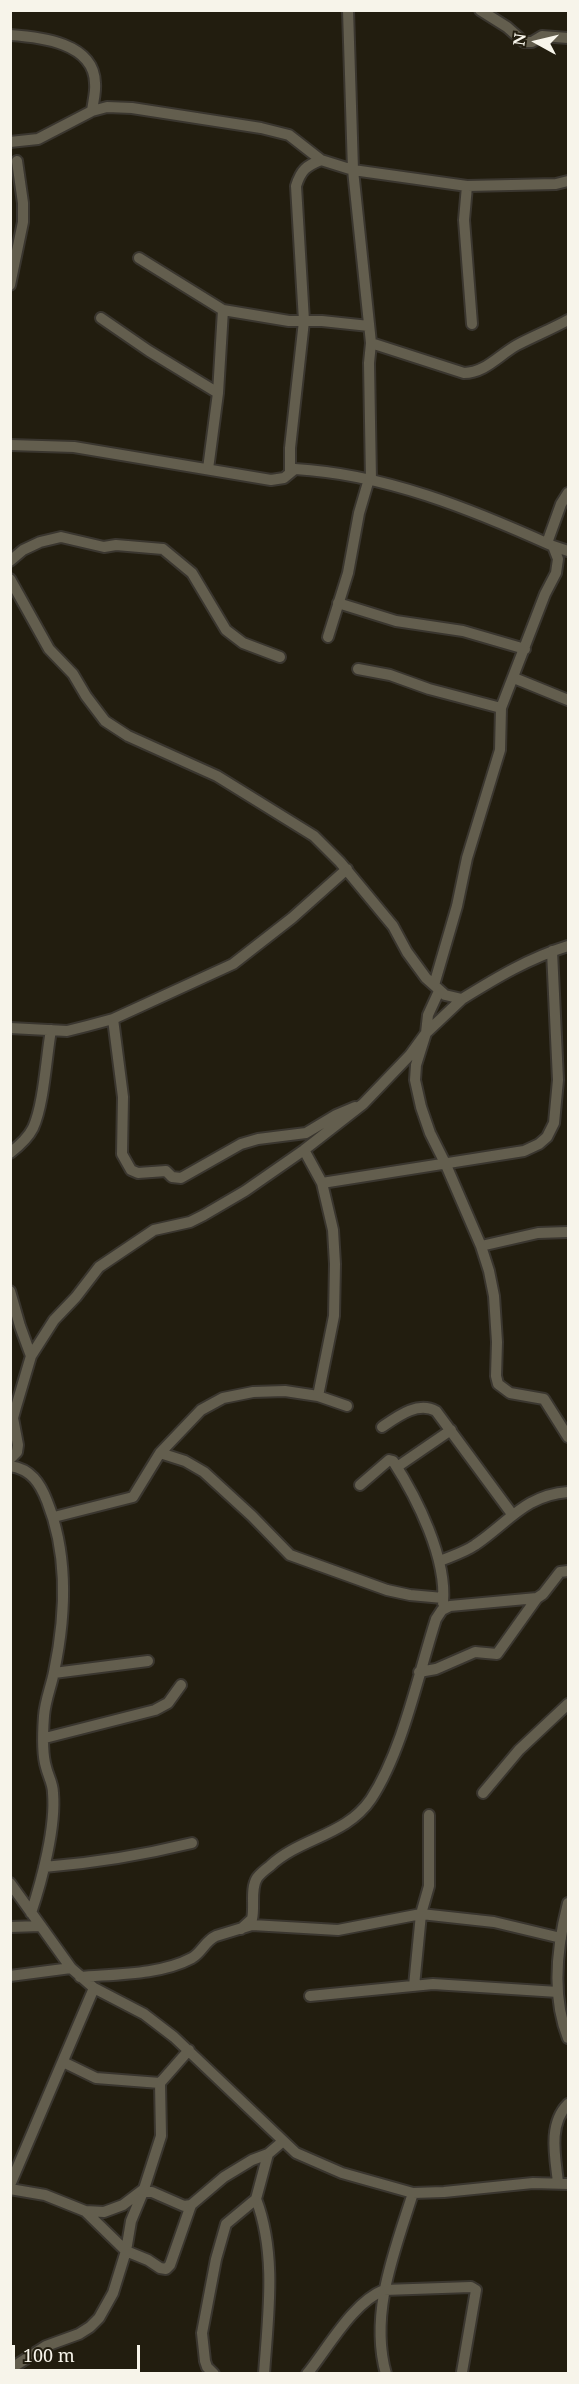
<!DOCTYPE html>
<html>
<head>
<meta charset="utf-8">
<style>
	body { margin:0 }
	#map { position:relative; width:579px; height:2384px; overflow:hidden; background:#221d0f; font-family:"Noto Serif",serif }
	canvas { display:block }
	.frame { position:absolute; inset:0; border:12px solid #f7f4ea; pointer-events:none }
	.north { position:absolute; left:507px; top:12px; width:60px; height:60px; -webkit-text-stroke:4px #221d0f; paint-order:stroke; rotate:278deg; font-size:16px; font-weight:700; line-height:24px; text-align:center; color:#f7f4ea }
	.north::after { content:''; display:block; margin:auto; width:21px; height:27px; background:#f7f4ea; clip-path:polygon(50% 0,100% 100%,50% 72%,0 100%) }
	.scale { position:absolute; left:12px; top:2345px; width:128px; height:27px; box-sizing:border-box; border:3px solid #f7f4ea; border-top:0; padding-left:8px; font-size:18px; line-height:21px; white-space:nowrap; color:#f7f4ea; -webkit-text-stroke:4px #221d0f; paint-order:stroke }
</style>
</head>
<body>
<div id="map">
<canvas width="579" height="2384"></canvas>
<div class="frame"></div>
<div class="north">N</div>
<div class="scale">100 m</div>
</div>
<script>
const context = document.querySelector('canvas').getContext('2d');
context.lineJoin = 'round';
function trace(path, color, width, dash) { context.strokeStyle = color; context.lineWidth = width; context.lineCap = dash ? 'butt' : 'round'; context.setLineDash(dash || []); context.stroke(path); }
const minor = new Path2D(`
	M348,10L353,170L371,343L369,363L371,480
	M480,10L507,27L524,42H532L542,36L568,38
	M10,35C41,37 94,43 95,83C96,92 93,102 92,111
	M10,142L38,139L92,111L107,107L132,108L261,128L289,135L321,160L353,170L467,186L556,184L568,181
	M467,186L464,220L472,324
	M139,258L223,310
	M10,285L23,222V203L17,161
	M101,318L149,351L218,393
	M371,343L464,373C485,373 499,355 517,345C534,336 552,329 568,320
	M10,445L74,447L271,480L284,478L295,469C385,474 471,509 553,546L558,559L556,573L545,594L501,708L500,750L467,858L457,906L434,985
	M208,469L218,393L223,310L289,321H322L369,326
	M290,473V448L304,321L296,186C301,170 306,166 321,160
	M547,543L561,504L568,493
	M553,546L568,551
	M10,561L23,550L40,542L61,537L104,547L116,545L163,549L192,573L226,630L243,643L280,657
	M10,579L49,649L73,674L86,696L105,721L128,736L217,776L314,836L340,862L393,926L407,952L426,978L445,995L462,999C496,978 529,958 568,946
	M338,603L396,621L463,631L525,649
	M328,637L348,573L359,513L369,479
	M358,669L390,675L429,689L501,708
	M514,678L568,700
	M439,991L428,1015L426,1033L416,1065L415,1080L421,1107L430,1133L446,1165L481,1246L489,1271L494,1296L497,1342L496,1376L498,1384L510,1393L544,1399L568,1437
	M113,1019L123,1097L122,1154L131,1170L138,1173L166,1171L172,1177L181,1178L241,1144L258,1139L306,1133L336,1115L355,1107
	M10,1028L67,1031L87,1026L113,1019L233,964L292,918L347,869
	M304,1150L322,1183L333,1230L335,1264L334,1316L318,1396
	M10,1153C19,1146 28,1138 33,1128C44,1104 46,1058 51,1030
	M322,1183L524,1151L539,1144L547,1137L554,1123L558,1080L552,951
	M481,1246L538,1233L568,1232
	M10,1291L20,1326L31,1356
	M382,1427C398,1416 418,1401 436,1411L512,1514
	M160,1453L185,1461L204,1472L252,1516L290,1555L387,1590L410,1595L443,1598
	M10,1459L17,1452L18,1445L13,1418L16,1407L31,1356L54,1320L76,1297L99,1267L154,1230L190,1222L204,1215L245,1191L304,1150L363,1104L410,1055L426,1033L462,999
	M10,1466C31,1469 40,1483 47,1501C69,1556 66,1615 54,1672C51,1687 45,1701 44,1716C43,1730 42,1754 46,1767C48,1776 53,1783 53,1793C56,1827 42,1880 31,1913
	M397,1467L451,1430
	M360,1485L389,1460L393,1461C417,1498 447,1558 443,1603
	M54,1517L133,1497L160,1453L201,1410L223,1398L253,1392L285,1391L318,1396L347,1406
	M440,1561C452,1556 465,1552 475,1545C508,1523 525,1495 568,1492
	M419,1672L436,1669L475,1652L497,1654L537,1598
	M54,1673L148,1661
	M45,1738L155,1710L168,1703L181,1685
	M483,1793L519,1750L568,1704
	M44,1867C95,1863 143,1855 192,1843
	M10,1883L71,1968L94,1988L144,2014L174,2037L296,2153L342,2173L413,2193L444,2192L533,2183L568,2184
	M568,1903C557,1946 551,1996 568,2038
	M10,1927L41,1926
	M241,1929L252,1919C255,1907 250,1889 257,1878C260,1874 266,1869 270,1866C301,1837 346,1836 371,1799C403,1750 418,1675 436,1619L442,1610L450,1606L537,1598L543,1594L560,1572L568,1571
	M10,1976L71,1968
	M80,1977C116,1974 160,1975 192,1958C202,1952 205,1941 216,1936L252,1925L338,1930L421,1914L494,1922L561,1938
	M414,1986L421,1914L429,1886V1815
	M310,1996L433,1984L558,1992
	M63,2062L96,2078L160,2083
	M558,2182C555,2156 548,2124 568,2104
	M10,2185L94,1988
	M10,2189L45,2195L85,2211L104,2212L123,2205L144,2189
	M143,2192H152L184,2206L191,2205L224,2177L252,2160L268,2154L282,2142
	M256,2199C277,2254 268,2316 264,2374
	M85,2211L126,2251L148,2260L160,2268L166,2269L170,2265L191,2205
	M10,2369L46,2346L79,2334L90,2327L99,2318L113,2293L126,2251L131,2221L143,2192L161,2136L160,2083L189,2050
	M214,2374L207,2367L205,2361L202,2333L216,2259L226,2224L256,2199L268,2154
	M307,2374C328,2348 353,2302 384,2290L471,2287L476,2290L462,2372
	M386,2374C369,2313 395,2250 413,2193`);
trace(minor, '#3a362f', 14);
trace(minor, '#635e4e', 10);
</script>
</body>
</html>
